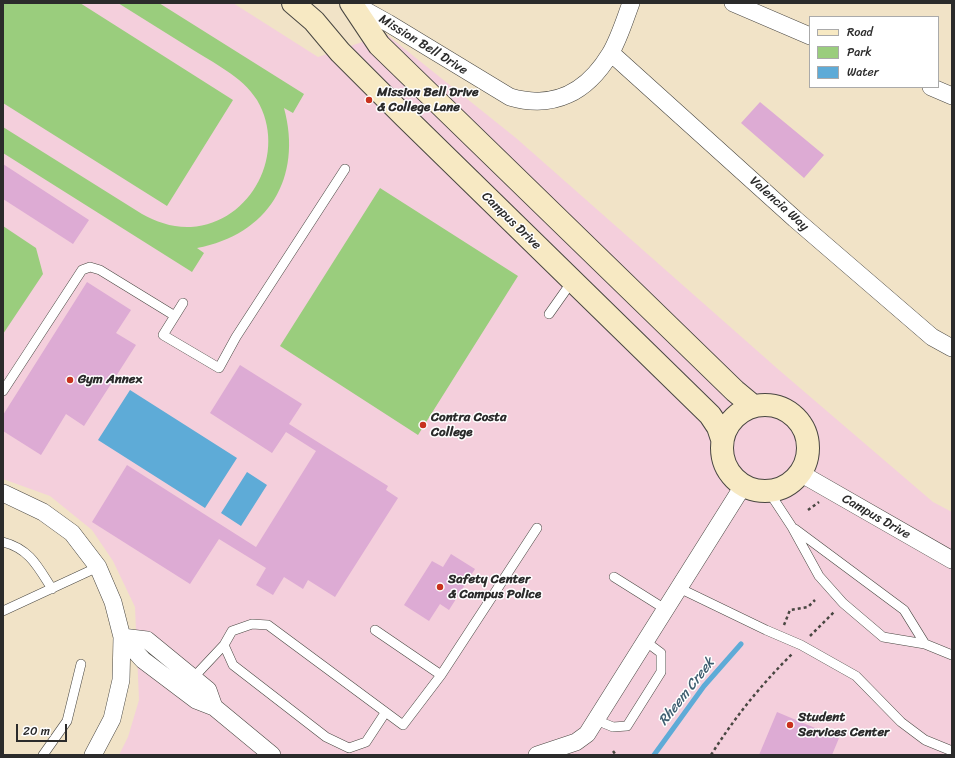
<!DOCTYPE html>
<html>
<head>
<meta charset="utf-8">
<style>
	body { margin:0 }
	#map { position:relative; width:955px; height:758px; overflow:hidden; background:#f1e3c7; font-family:Sriracha,sans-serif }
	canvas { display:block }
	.frame { position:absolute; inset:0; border:4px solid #2b2b2b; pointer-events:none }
	.legend { position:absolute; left:809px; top:16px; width:130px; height:72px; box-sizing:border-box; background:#fff; border:1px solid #aaa; margin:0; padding:5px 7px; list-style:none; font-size:12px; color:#2b2b2b }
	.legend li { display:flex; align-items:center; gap:8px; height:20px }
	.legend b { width:20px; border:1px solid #aaa }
	.scale { position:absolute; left:16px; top:724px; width:51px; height:18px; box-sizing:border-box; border:2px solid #2b2b2b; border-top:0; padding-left:5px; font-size:12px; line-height:14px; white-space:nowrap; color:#2b2b2b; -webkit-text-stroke:3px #fff; paint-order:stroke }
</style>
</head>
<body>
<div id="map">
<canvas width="955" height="758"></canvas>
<div class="frame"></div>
<ul class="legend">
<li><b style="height:5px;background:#f7e9c3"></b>Road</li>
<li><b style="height:11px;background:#9acd7d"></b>Park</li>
<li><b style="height:11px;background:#5eabd7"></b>Water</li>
</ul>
<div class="scale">20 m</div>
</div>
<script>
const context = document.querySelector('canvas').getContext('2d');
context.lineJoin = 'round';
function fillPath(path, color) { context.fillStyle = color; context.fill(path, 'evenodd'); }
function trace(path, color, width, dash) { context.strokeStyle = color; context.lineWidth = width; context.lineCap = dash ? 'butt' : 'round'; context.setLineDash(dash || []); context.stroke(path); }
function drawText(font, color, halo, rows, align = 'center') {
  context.font = font + ' Sriracha,sans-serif'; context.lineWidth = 3; context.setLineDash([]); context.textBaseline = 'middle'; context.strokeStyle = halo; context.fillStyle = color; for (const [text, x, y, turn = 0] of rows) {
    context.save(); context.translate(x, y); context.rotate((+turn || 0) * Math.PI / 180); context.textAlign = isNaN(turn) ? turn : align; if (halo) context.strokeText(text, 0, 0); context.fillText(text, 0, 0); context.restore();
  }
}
fillPath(new Path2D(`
	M3,3H233L318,57L386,34L516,138L779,370L933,502L952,512V755H119L128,737L139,700L135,607L113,561L92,530L50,496L3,479Z`), '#f4cfdc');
fillPath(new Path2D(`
	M3,3H80L233,100L167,206L3,103Z
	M118,3H159L304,94L293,113L284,108C303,178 268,235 197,248L204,253L192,272L3,153V127L142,214C157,222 173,228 191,227C252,223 288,152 257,100C242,76 213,63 190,48C166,33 142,18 118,3Z
	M380,188L518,276L418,435L280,346Z
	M3,226L36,248L43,274L3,334Z`), '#9acd7d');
fillPath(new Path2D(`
	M130,390L237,458L205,508L98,440Z
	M247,472L267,485L241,526L221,513Z`), '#5eabd7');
trace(new Path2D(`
	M654,755L704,686L741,644`), '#5eabd7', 5);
fillPath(new Path2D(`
	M760,102L824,155L804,178L741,123Z
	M3,164L89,220L73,244L3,199Z
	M87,282L131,310L116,333L136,345L84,426L66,414L41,455L3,431V415Z
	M240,365L302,404L289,424L388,486L386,490L398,498L335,597L308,580L303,589L284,577L273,595L256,585L266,568L219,539L190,584L92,522L127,465L256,547L316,451L286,432L272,453L210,413Z
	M451,554L475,569L449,610L440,604L429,621L404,605L432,561L443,567Z
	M777,712L839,738L832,755H759Z`), '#ddabd4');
const lane = new Path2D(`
	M183,303L163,335L219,368L236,337L345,169
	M549,314L573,280
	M3,391L82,270L90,267L100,270L175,316
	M769,492L792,527L819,576L843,603L883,637L925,644L952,655
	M795,529L904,610L925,644
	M3,542C30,549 38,567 52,589
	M614,577L665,609
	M679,588L766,630L801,645L856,676L901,722L925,740L952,751
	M3,611L98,567
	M375,630L441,675
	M224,645L233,665L326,737L349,748L366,742L385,713
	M193,678L224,645L232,631L252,624L268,625L403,725L441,675L537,528
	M596,720L613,727L627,726L661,672V653L645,641
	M43,755L67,721L81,664`);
const street = new Path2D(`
	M352,3L388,23L510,97C554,110 587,92 610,54C619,39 625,19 631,3
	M733,3L810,36
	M611,53L795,219L932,337L952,348
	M931,87L952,96
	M800,473L952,560
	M3,493L43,512L72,533L98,567L113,602L122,637L121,680L112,719L93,755
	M122,637L143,660L196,700L214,707L272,755
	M122,637L147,640L208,690L214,707
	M537,755L576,742L587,734L743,486`);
const secondary = new Path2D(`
	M293,3L314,21L340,52L404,116L710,415L718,427L722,439
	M351,3L379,45L735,391L753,406
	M722 448a43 43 0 1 1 86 0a43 43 0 1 1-86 0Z`);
trace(lane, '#494742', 10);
trace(street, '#494742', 18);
trace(secondary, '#494742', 24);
trace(new Path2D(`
	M808,510L819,502
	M784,625L790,610L808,607L815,600
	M810,636L834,612
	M613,751L616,755
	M711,755C735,717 760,686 792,654`), '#494742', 2.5, [3, 3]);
trace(lane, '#fff', 9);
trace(street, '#fff', 17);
trace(secondary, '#f7e9c3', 22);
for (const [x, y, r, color] of [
	[369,100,4,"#c8321e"],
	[70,380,4,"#c8321e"],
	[423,425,4,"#c8321e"],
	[440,587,4,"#c8321e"],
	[790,725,4,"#c8321e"]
]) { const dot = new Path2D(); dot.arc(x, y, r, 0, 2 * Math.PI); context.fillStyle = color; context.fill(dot); trace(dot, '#fff', 1.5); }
drawText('13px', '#2b2b2b', '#fff', [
	["Mission Bell Drive",423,45,32],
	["Valencia Way",779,204,42],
	["Campus Drive",511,221,44],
	["Campus Drive",876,517,30]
]);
drawText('bold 13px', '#2b2b2b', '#fff', [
	["Mission Bell Drive",377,93],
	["& College Lane",377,108],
	["Gym Annex",78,380],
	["Contra Costa",431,418],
	["College",431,433],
	["Safety Center",448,580],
	["& Campus Police",448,595],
	["Student",798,718],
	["Services Center",798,733]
], 'left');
drawText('italic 14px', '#3f5e70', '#fff', [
	["Rheem Creek",687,692,-52]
]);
</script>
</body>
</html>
